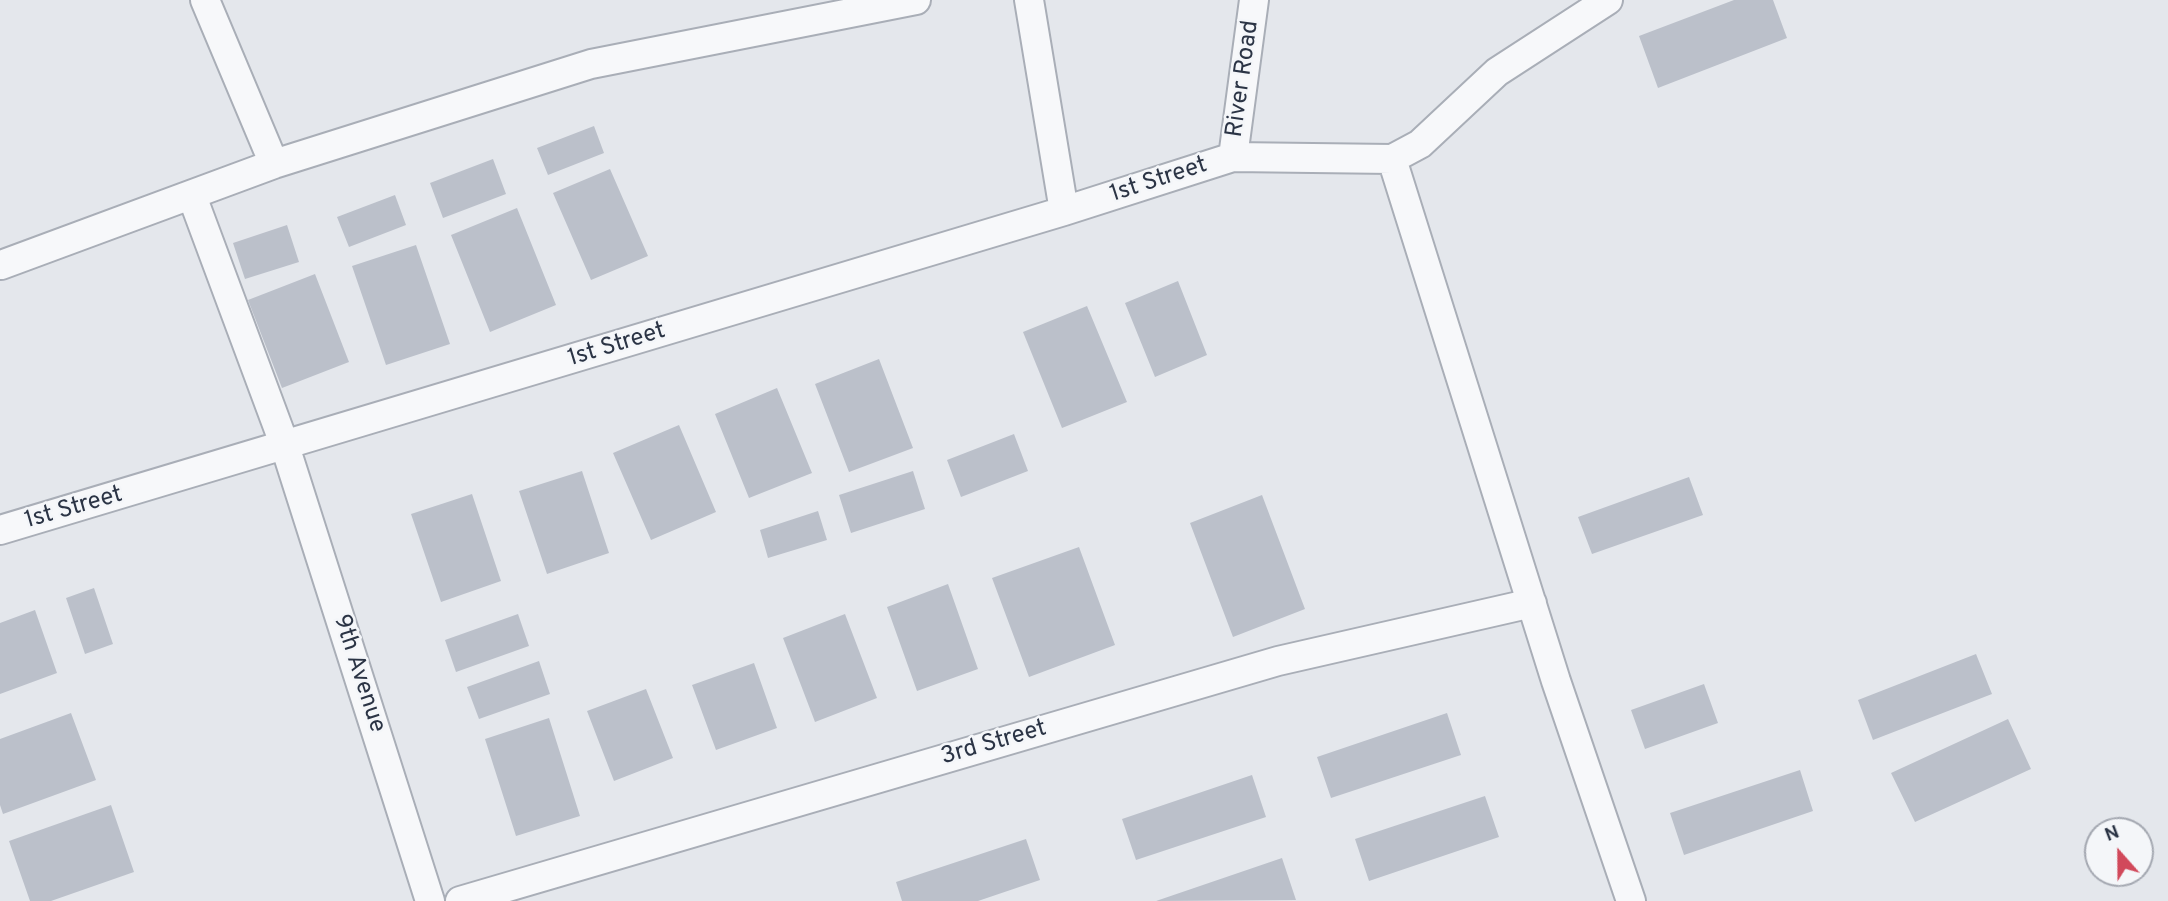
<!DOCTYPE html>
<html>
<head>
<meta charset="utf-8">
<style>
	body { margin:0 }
	#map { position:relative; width:2168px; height:901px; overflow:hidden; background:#e4e7ec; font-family:Overpass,sans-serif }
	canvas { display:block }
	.north { position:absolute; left:2084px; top:817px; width:70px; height:70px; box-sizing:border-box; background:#f4f6f9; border:2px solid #a4a8b1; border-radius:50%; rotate:339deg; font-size:19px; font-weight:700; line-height:28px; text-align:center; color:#2b3445 }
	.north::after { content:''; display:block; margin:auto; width:24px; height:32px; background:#d1495b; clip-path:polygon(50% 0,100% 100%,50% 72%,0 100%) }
</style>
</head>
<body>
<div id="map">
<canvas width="2168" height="901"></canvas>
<div class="north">N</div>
</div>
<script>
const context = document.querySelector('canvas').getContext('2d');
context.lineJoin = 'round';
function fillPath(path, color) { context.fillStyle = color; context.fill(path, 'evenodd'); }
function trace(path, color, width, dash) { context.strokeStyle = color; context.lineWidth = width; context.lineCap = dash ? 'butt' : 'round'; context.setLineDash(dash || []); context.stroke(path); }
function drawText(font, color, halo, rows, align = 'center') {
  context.font = font + ' Overpass,sans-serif'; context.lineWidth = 5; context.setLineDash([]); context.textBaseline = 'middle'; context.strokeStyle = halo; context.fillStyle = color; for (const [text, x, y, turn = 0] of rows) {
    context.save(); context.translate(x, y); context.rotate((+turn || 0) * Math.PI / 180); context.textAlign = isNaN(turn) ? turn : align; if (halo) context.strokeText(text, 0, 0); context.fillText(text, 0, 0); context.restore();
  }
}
fillPath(new Path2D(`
	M1734,0H1773L1787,38L1658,88L1639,36Z
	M594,126L604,153L548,175L537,148Z
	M493,159L506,194L443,218L430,183Z
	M610,169L648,256L591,280L553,193Z
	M395,195L406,225L349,247L337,217Z
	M517,208L556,305L490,332L451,235Z
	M287,225L299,262L245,279L233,243Z
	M416,245L450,344L386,365L352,266Z
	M315,274L349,362L282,388L248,300Z
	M1178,281L1207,355L1155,377L1125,303Z
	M1087,306L1127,402L1062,428L1023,332Z
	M879,359L913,448L849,472L815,384Z
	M777,388L812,473L749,498L715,414Z
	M679,425L716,512L651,540L613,453Z
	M1014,434L1028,471L961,497L947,460Z
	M582,471L609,553L547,574L519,491Z
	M913,471L925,509L851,533L839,495Z
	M1689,477L1703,515L1592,554L1578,517Z
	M472,494L501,581L441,602L411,514Z
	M1262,495L1305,609L1233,637L1190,523Z
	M818,511L827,540L768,558L760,530Z
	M1079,547L1115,645L1029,677L992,578Z
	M948,584L978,669L917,691L887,607Z
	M94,588L113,644L85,654L66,598Z
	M35,610L57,673L0,694V623Z
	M518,614L529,646L456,672L445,640Z
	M845,614L877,698L815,722L783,638Z
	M1976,654L1992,694L1873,740L1858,700Z
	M539,661L550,694L479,719L467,687Z
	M754,663L777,728L716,750L692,685Z
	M1704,684L1718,723L1645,749L1631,710Z
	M646,689L673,758L614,781L587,711Z
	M71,713L96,780L3,814L0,805V739Z
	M1447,713L1461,755L1331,798L1317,757Z
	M549,718L580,816L516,836L485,739Z
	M2008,719L2031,769L1915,822L1891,773Z
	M1800,770L1813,811L1684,855L1670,813Z
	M1252,775L1266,817L1136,860L1122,819Z
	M1485,796L1499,837L1369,881L1355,839Z
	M111,805L134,872L51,901H30L9,841Z
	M1026,839L1040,880L978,901H902L896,882Z
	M1282,858L1296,900L1156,901Z`), '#bbc0ca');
const minor = new Path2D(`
	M1029,0L1064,211
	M1233,157L1254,0
	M1392,159L1556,681L1631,901
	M274,164L591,64L916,0
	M192,196L285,446L430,901
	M1,265L274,164L205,0
	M0,530L1064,211L1233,157L1392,159L1420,144L1497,72L1608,0
	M460,901L1278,661L1532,603`);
trace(minor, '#a9aeb7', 32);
trace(minor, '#f7f8fa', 28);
drawText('24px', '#2b3445', '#f4f6f9', [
	["River Road",1244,79,-82],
	["1st Street",1159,181,-18],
	["1st Street",617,346,-17],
	["1st Street",74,509,-16],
	["9th Avenue",358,674,72],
	["3rd Street",994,744,-16]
]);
</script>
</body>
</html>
